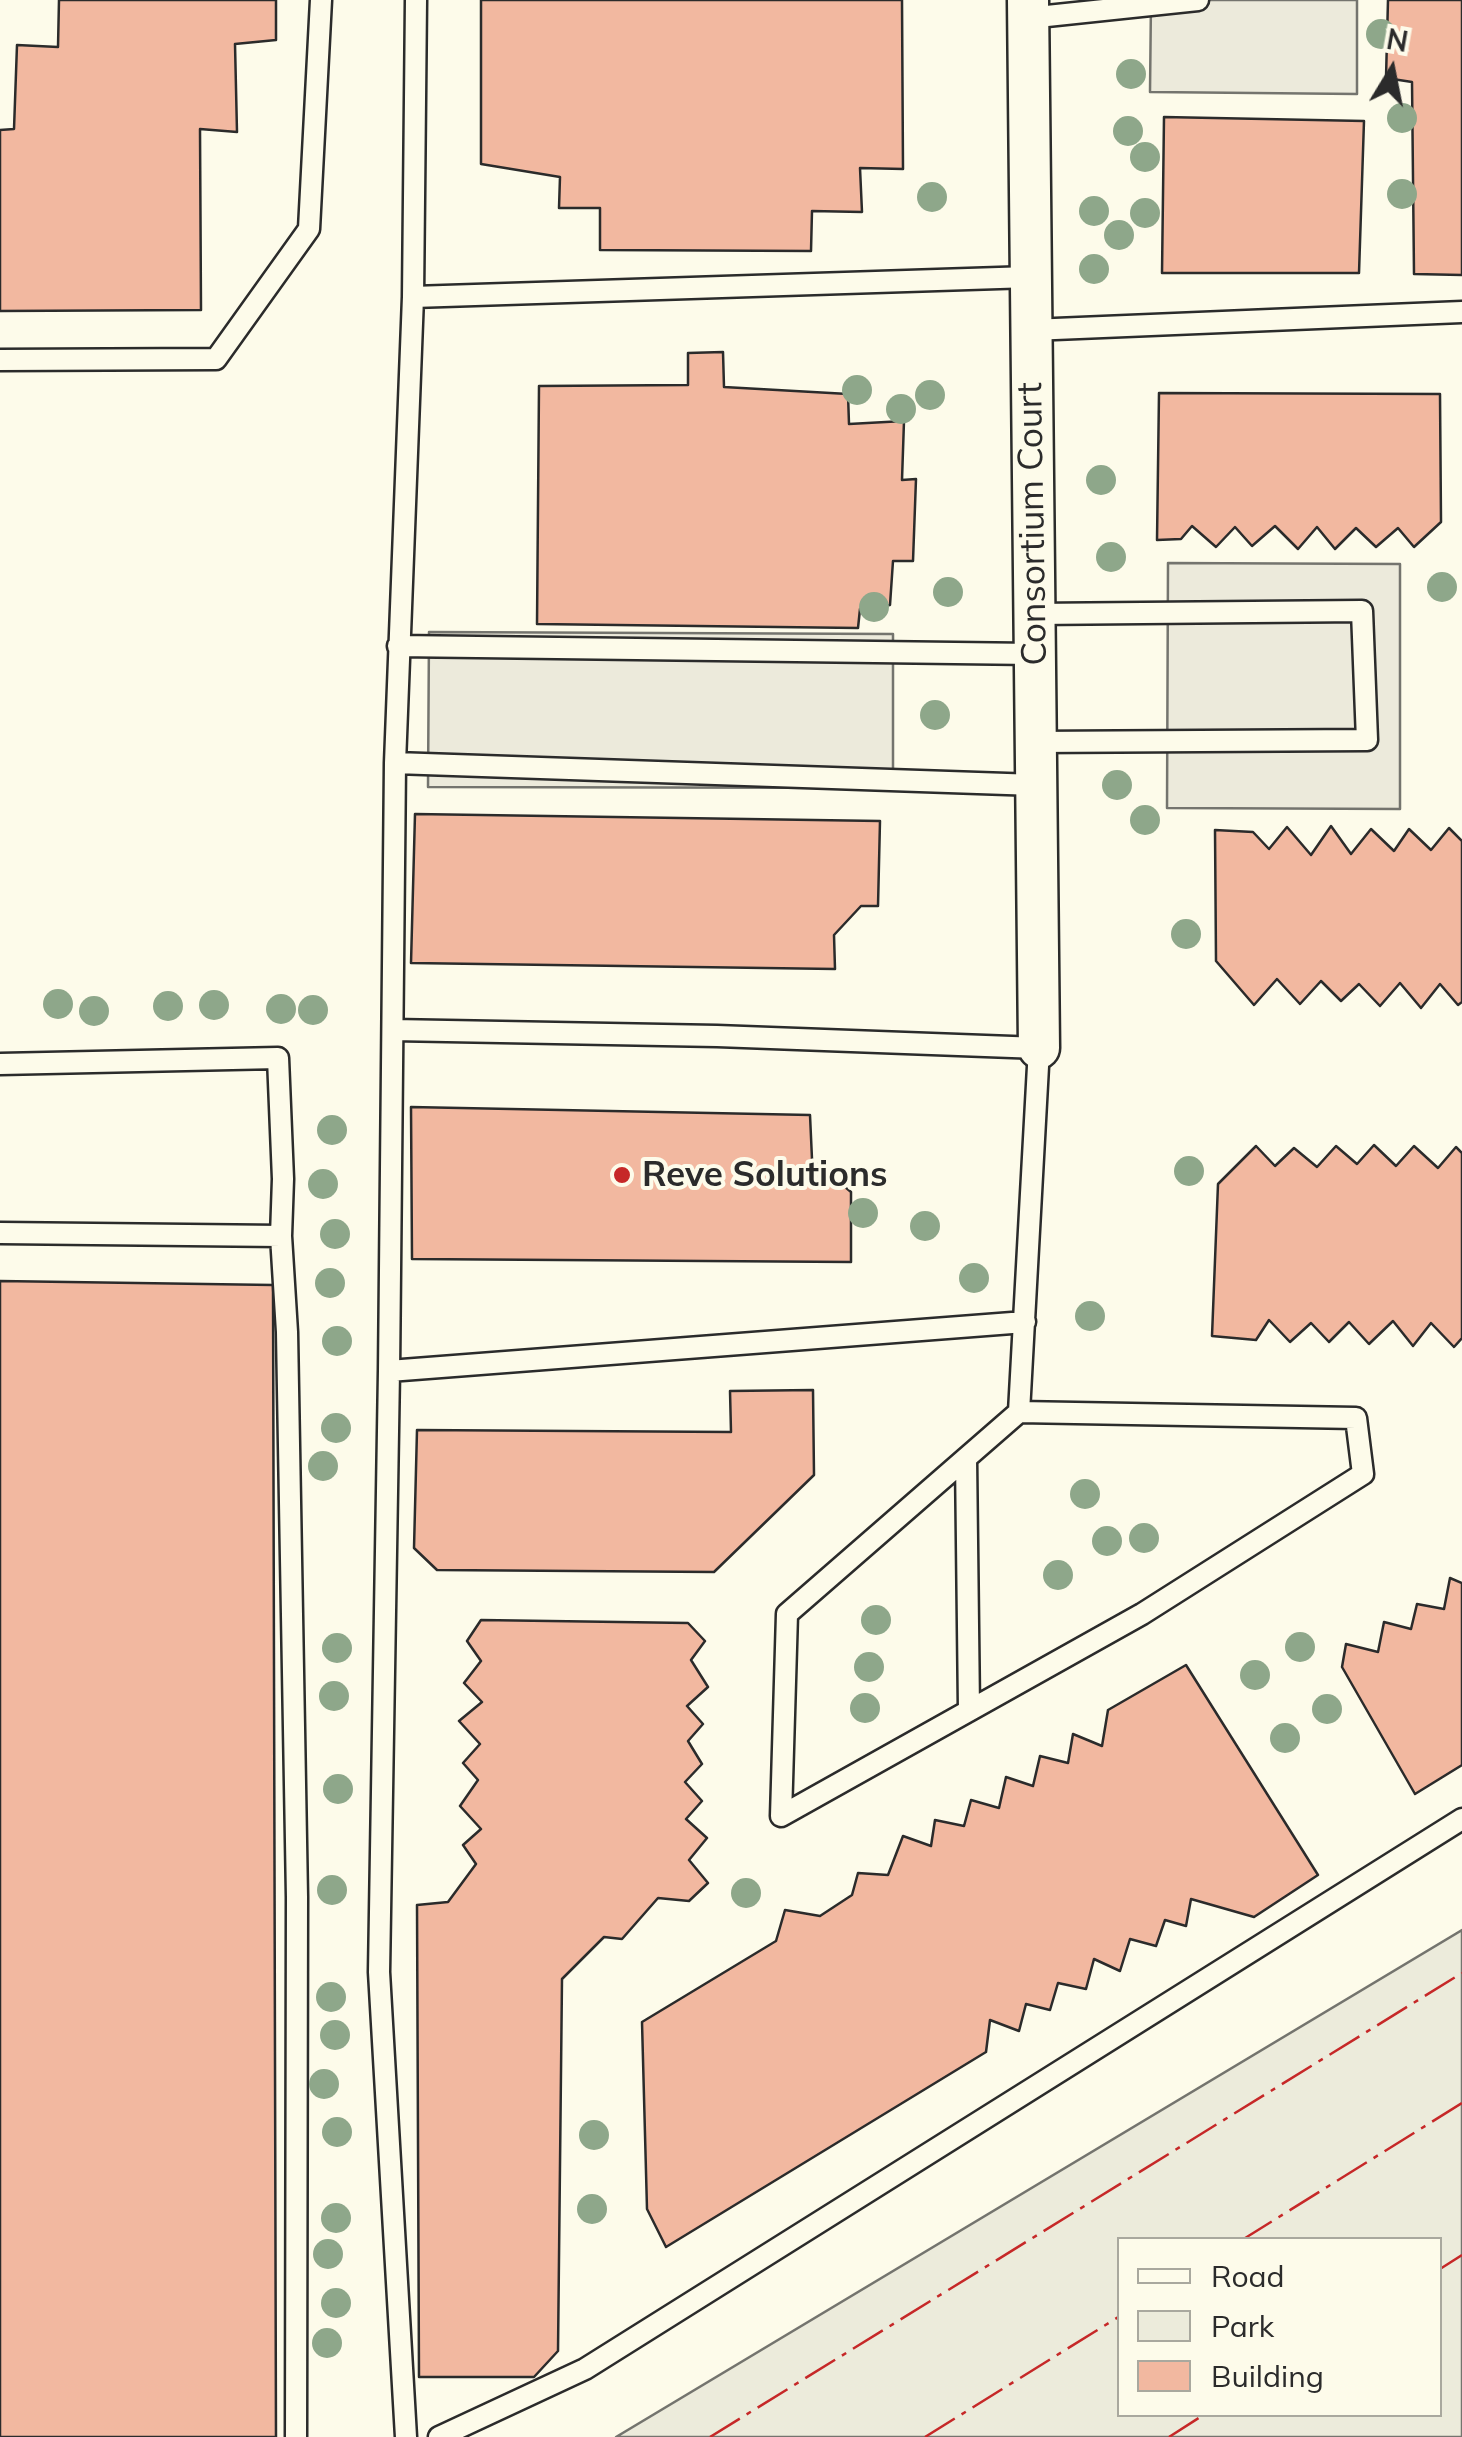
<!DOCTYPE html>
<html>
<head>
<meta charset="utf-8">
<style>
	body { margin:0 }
	#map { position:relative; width:1462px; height:2437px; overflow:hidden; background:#fdfbea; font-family:Mulish,sans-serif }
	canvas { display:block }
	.legend { position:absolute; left:1117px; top:2237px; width:325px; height:180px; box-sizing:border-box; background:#fdfbea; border:2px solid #a9a89e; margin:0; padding:12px 18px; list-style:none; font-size:30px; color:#2b2b2b }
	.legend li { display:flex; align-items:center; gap:20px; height:50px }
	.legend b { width:50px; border:2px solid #a9a89e }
	.north { position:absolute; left:1342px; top:20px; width:100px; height:100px; -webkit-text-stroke:8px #fdfbea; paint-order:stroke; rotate:10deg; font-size:28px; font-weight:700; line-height:40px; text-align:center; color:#2b2b2b }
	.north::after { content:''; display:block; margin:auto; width:35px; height:45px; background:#2b2b2b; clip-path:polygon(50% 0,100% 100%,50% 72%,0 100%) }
</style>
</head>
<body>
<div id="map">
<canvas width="1462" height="2437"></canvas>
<ul class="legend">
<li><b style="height:12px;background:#fdfbea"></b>Road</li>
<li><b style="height:28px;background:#ecebdb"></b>Park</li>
<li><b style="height:28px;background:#f2b8a0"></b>Building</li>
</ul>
<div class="north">N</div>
</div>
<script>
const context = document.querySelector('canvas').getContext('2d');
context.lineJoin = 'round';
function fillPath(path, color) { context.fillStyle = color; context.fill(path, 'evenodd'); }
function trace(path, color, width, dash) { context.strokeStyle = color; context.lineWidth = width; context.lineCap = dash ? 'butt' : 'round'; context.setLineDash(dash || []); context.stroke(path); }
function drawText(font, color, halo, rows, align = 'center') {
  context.font = font + ' Mulish,sans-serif'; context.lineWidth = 8; context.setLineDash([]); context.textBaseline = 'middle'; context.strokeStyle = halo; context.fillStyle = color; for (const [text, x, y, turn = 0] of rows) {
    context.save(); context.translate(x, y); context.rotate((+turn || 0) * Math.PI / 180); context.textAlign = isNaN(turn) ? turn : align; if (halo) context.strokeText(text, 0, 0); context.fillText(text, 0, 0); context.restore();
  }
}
const green = new Path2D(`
	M1462,1930V2437H616ZM1120,2240H1440V2414H1120Z`);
fillPath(green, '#ecebdb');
trace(green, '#74746e', 2.5);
const parking = new Path2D(`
	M1151,0H1357V94L1150,92Z
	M1168,563L1400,564V809L1167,808Z
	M429,632L893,634V788L428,787Z`);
fillPath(parking, '#eceadb');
trace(parking, '#74746e', 2.5);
const building = new Path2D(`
	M59,0H276V40L235,44L237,132L200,129L201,310L0,311V130L14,129L17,45L58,47Z
	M481,0H902L903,169L860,168L862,212L812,211L811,251L600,250V208H559L560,177L481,164Z
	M1388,0H1462V275L1414,274L1412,82L1386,78Z
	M1164,117L1364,121L1359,273H1162Z
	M723,352L724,387L848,394L849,424L904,421L902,480L916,479L913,561H893L890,605L860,609L858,628L537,624L539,386L688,385V353Z
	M1159,393L1440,394L1441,522L1414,547L1398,528L1376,547L1356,528L1335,549L1317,527L1298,549L1275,526L1252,546L1235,527L1216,547L1192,526L1181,539L1157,540Z
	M415,814L880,821L878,906H861L834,935L835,969L411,963Z
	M1331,826L1351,854L1371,829L1394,851L1409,829L1431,850L1449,828L1462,841V1002L1458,1005L1440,984L1421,1008L1400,983L1380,1006L1359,984L1341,1001L1321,981L1300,1004L1277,979L1254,1005L1216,961L1215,830L1253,832L1269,849L1287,827L1311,855Z
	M411,1107L810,1115L812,1159L851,1192V1262L412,1259Z
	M1374,1145L1396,1166L1414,1146L1438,1168L1456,1147L1462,1153V1338L1454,1347L1431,1323L1413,1346L1393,1321L1369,1344L1349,1322L1329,1342L1311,1323L1290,1342L1269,1320L1256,1340L1212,1336L1218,1184L1256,1146L1275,1166L1294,1148L1317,1167L1336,1146L1357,1164Z
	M0,1281L273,1285L276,2437H0Z
	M813,1390L814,1475L714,1572L437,1570L414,1548L417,1430L731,1432L730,1391Z
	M1450,1578L1462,1583V1765L1415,1794L1342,1667L1346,1644L1378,1652L1384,1622L1411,1629L1417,1604L1444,1609Z
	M481,1620L688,1623L705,1641L691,1660L708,1687L687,1706L703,1724L688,1741L702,1764L685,1782L702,1801L686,1819L707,1838L689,1860L708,1883L689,1901L658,1898L622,1939L604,1937L562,1979L558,2351L534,2377H419L417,1905L448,1902L476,1864L463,1845L481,1829L460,1806L478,1780L463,1763L480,1744L459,1721L482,1702L464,1683L481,1661L467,1641Z
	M1186,1665L1318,1875L1254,1917L1191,1899L1186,1926L1165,1920L1156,1946L1130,1939L1120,1971L1094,1959L1086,1989L1058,1983L1050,2010L1026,2004L1019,2031L990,2020L986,2052L666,2247L647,2209L642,2022L776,1941L785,1910L820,1916L852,1895L858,1873L888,1875L903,1836L931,1846L935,1820L964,1826L971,1800L999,1808L1006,1777L1033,1786L1040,1756L1068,1763L1073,1734L1102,1746L1108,1710Z`);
fillPath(building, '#f2b8a0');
trace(building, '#2b2b2b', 2.5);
const lane = new Path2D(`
	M416,0L413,297L395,763L389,1371L1025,1322
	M1028,18L1198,0
	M413,297L1030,277
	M1031,330L1462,312
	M0,360L216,359L309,229L321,0
	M1034,614L1362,611L1367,740L1035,742
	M398,646L1034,654
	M395,763L1036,785
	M393,1030L717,1036L1039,1048L1019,1412L1356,1418L1363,1474L1142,1614L781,1816L787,1614L1019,1412
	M0,1064L278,1058L283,1179L281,1236L0,1233
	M281,1236L287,1332L297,1897L296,2437
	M389,1371L379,1972L406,2437
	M966,1458L969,1710
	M439,2437L585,2369L1462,1819`);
const street = new Path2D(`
	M1028,0L1039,1048`);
trace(lane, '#2b2b2b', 25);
trace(street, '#2b2b2b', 45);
trace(lane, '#fdfbea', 20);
trace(street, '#fdfbea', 40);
trace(new Path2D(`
	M1242,2240L1462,2103
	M1440,2269L1462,2255
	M710,2437L1462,1973
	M925,2437L1120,2316
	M1169,2437L1205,2414`), '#c62828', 2.5, [35, 8, 5, 8]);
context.fillStyle = '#8ea78a';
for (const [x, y] of [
	[1381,34],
	[1131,74],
	[1402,118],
	[1128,131],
	[1145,157],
	[1402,194],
	[932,197],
	[1094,211],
	[1145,213],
	[1119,235],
	[1094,269],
	[857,390],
	[930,395],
	[901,409],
	[1101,480],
	[1111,557],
	[1442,587],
	[948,592],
	[874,607],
	[935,715],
	[1117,785],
	[1145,820],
	[1186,934],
	[58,1004],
	[214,1005],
	[168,1006],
	[281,1009],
	[313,1010],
	[94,1011],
	[332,1130],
	[1189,1171],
	[323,1184],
	[863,1213],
	[925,1226],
	[335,1234],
	[974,1278],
	[330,1283],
	[1090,1316],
	[337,1341],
	[336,1428],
	[323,1466],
	[1085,1494],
	[1144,1538],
	[1107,1541],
	[1058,1575],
	[876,1620],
	[1300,1647],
	[337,1648],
	[869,1667],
	[1255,1675],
	[334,1696],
	[865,1708],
	[1327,1709],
	[1285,1738],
	[338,1789],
	[332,1890],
	[746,1893],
	[331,1997],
	[335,2035],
	[324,2084],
	[337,2132],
	[594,2135],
	[592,2209],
	[336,2218],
	[328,2254],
	[336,2303],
	[327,2343]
]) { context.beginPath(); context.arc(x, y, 15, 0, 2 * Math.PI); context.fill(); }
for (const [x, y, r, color] of [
	[622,1175,10,"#c62828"]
]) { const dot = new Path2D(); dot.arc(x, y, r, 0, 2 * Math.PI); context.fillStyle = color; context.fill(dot); trace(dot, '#fdfbea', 4); }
drawText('35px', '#2b2b2b', '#fdfbea', [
	["Consortium Court",1033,524,-91]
]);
drawText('bold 35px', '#2b2b2b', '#fdfbea', [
	["Reve Solutions",642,1175]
], 'left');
</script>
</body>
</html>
